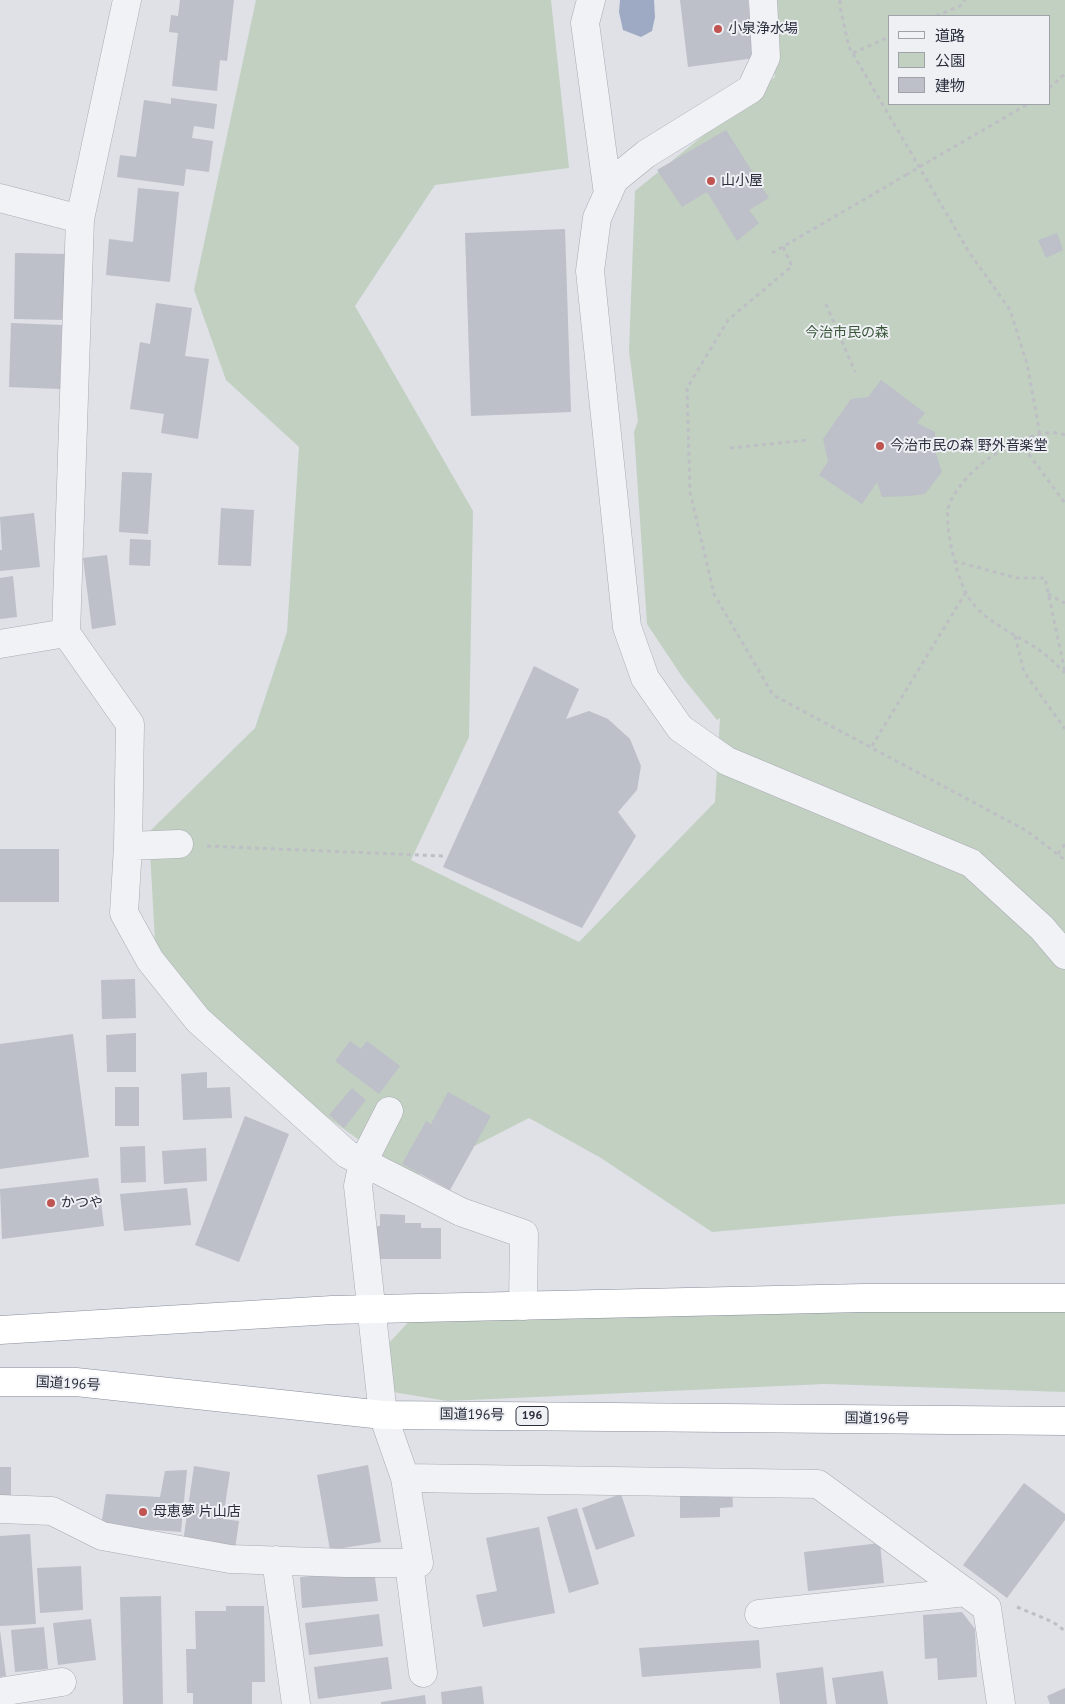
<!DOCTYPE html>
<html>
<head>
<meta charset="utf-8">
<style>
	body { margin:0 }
	#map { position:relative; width:1065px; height:1704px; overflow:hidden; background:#dfe1e7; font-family:"PT Sans","Noto Sans JP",sans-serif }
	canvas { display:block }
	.legend { position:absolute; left:888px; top:15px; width:162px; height:90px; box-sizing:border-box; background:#eef0f4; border:1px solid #a0a2aa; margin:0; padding:6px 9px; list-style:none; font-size:15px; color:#2a2d3c }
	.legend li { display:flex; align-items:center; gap:10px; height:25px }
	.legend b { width:25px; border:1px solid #a0a2aa }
</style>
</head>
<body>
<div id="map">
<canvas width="1065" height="1704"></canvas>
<ul class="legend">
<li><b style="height:6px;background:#f1f2f5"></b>道路</li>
<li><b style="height:14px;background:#c2d0c1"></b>公園</li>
<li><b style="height:14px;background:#bdbfc9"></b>建物</li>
</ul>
</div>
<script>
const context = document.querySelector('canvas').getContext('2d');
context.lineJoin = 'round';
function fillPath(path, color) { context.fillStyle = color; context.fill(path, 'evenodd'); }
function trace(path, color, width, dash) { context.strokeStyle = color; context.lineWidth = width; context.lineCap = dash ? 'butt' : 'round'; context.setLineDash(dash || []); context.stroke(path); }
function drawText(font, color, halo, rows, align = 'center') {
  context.font = font + ' "PT Sans","Noto Sans JP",sans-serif'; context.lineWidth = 4; context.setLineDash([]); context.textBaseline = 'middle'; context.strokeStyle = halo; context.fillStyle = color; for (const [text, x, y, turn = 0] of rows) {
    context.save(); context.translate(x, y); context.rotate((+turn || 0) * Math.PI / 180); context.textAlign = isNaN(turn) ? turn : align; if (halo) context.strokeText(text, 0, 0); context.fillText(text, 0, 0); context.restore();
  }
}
fillPath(new Path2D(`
	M256,0H551L569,168L435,185L355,306L473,511L469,737L411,860L579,942L715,802L720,718L717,720L683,678L647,624L634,432L638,421L629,351L635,191L775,77L764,0H1065V1204L896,1216L712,1232L601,1158L529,1118L412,1178L327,1117L203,1019L156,961L149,832L255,728L287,632L299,447L226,380L194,290ZM889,16H1049V104H889Z
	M1065,1309V1392L825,1384L447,1401L381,1390L378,1355L413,1317Z`), '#c2d0c1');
fillPath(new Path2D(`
	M620,0H654L655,17L652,31L641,37L623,30L619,12Z`), '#9ea9c3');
fillPath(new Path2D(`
	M180,0H234L227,61L220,60L217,91L172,86L178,33L169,32L171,15L178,16Z
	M680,0H748L755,58L688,67Z
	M171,98L217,104L214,129L194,126L192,138L213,141L209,172L186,169L184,186L117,177L120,155L136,157L144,100L171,104Z
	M726,130L769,198L749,210L759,223L737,241L707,192L682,207L657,170Z
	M138,188L179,192L170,282L106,275L109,239L133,242Z
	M565,229L571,412L471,416L465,233Z
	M1057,233L1063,250L1046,258L1038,240Z
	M15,253L67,254L66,320L14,319Z
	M156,303L192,308L185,356L209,359L198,439L161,433L164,414L130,409L140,342L150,344Z
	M11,323L62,325L60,389L9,387Z
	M881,380L925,413L917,423L935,432L936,454L942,472L925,494L909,496L882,497L877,482L862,504L819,475L828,462L823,439L851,399L868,397Z
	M122,472L152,473L148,534L119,532Z
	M221,508L254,510L251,566L218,565Z
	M34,513L40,567L0,571V550H2L0,517Z
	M130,539L151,540L150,566L129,565Z
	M107,555L116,625L92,629L83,558Z
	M13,576L17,617L0,619V578Z
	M534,666L579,689L566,719L589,711L608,719L630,739L641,766L637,790L618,812L636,836L582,928L443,867Z
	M0,849H59V902H0Z
	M135,979L136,1018L102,1019L101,980Z
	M136,1033V1072H107L106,1035Z
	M73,1034L89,1157L0,1169V1044Z
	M350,1041L361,1049L367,1041L400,1066L379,1094L335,1061Z
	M207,1072V1088L230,1087L232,1118L183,1120L181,1074Z
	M115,1087H139V1126H115Z
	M352,1088L366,1100L344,1128L329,1115Z
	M448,1092L491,1116L450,1190L402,1164L426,1121L431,1124Z
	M245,1116L289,1134L239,1262L195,1245Z
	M145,1146L146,1182L121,1183L120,1147Z
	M206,1148L207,1181L164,1184L162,1151Z
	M98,1178L104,1226L2,1239L0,1189Z
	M187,1188L191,1225L124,1231L120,1194Z
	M380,1214L405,1215V1223H421V1228H441V1259H372V1227L380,1226Z
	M368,1465L381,1542L330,1550L317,1475Z
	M194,1466L230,1472L223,1519L239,1521L235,1549L183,1542Z
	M0,1467H11V1497H0Z
	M187,1470L181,1532L101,1526L106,1494L160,1497L165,1471Z
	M1024,1483L1065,1514V1520L1007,1598L963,1565Z
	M732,1487L733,1507L720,1508V1517L680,1518V1488Z
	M621,1494L635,1536L596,1550L582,1508Z
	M577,1508L599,1584L569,1593L547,1517Z
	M539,1527L555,1613L483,1627L476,1595L497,1591L486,1538Z
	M30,1534L36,1624L0,1626V1536Z
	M880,1543L884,1583L808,1591L804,1552Z
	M81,1566L83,1610L40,1613L37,1568Z
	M374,1570L378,1601L302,1608L300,1577Z
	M161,1596L163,1704H123L120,1597Z
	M226,1606H264L265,1682H252V1704H193V1693H187L186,1649H196L195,1611H226Z
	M962,1612L975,1629L977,1677L938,1680L937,1658L925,1659L923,1615Z
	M379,1614L383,1646L309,1655L305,1623Z
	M91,1619L96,1660L58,1665L53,1623Z
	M44,1627L48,1669L15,1672L11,1630Z
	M0,1630L6,1676L0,1677Z
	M759,1640L761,1668L642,1677L639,1648Z
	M388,1657L392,1689L318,1699L314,1667Z
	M823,1667L827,1704H780L776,1673Z
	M883,1671L888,1704H836L832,1678Z
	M482,1686L484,1704H442L441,1692Z
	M1065,1688V1704H1050L1047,1696Z
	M425,1695L426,1704H381V1702Z`), '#bdbfc9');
const minor = new Path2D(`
	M127,0L80,219L66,633L130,724L128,846L179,844
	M591,0L585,23L608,194
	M763,0L766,57L751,89L646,154L614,180L597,218L590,271L627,627L645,678L680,728L727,761L971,863L1042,928L1065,955
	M0,198L80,219
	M0,644L66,633
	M128,846L124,913L150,960L198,1020L347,1154L461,1212L524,1234L523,1306
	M389,1111L363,1162L358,1186L383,1415L405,1478L818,1484L987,1608L1001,1704
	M0,1509L52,1511L102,1536L230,1559L346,1563H419L405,1478
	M276,1560L296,1704
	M409,1564L423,1673
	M759,1614L966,1592
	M0,1692L62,1682`);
const highway = new Path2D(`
	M0,1330L332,1310L864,1298H1065
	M0,1382H76L383,1415L1065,1421`);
trace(minor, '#a9abb4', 29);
trace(highway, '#888c9c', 29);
trace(new Path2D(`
	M840,0V7L849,47L969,252L1010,310L1027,364L1040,435
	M936,16L962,5L965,0
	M853,53L889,37
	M1049,88L1065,74
	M933,159L1028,104
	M783,247L792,266L728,320L687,388L690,492L714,594L773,695L1027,831L1065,860
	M772,253L906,175
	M826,304L855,372
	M1065,435C1043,426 1013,444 994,455C978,464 951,491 948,510C945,531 958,584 971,601C987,623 1017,635 1039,650C1048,656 1057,665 1065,673
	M1019,441L1065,503
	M730,448L808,440
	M954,561L1017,578H1045L1065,672
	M1048,594L1065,603
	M1015,636L1024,672L1065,729
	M872,746L966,592
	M207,846L443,856
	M1058,854L1065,844
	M1017,1607L1053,1622L1065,1631`), '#bdbfc5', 3, [4, 4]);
trace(minor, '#f1f2f5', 28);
trace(highway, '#fff', 28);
trace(new Path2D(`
	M906,175L933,159`), '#bdbfc5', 3, [4, 4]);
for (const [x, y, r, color] of [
	[718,29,5,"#bf5451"],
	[711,181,5,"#bf5451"],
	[880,446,5,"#bf5451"],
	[51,1203,5,"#bf5451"],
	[143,1512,5,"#bf5451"]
]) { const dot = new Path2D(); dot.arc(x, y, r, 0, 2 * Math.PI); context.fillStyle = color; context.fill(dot); trace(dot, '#eef0f4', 2); }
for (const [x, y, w] of [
	[532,1416,32]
]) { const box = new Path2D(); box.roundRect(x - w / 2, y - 9.5, w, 19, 4); context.fillStyle = '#eef0f4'; context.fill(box); trace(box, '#2a2d3c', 1); }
drawText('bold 12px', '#2a2d3c', null, [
	["196",532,1416]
]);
drawText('14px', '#2a2d3c', '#eef0f4', [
	["小泉浄水場",728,29],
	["山小屋",721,181],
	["今治市民の森 野外音楽堂",890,446],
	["かつや",61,1203],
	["母恵夢 片山店",153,1512]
], 'left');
drawText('14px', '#395639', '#eef0f4', [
	["今治市民の森",847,333]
]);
drawText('14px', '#2a2d3c', '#eef0f4', [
	["国道196号",68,1384,3],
	["国道196号",472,1415,1],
	["国道196号",877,1419,1]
]);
</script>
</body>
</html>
